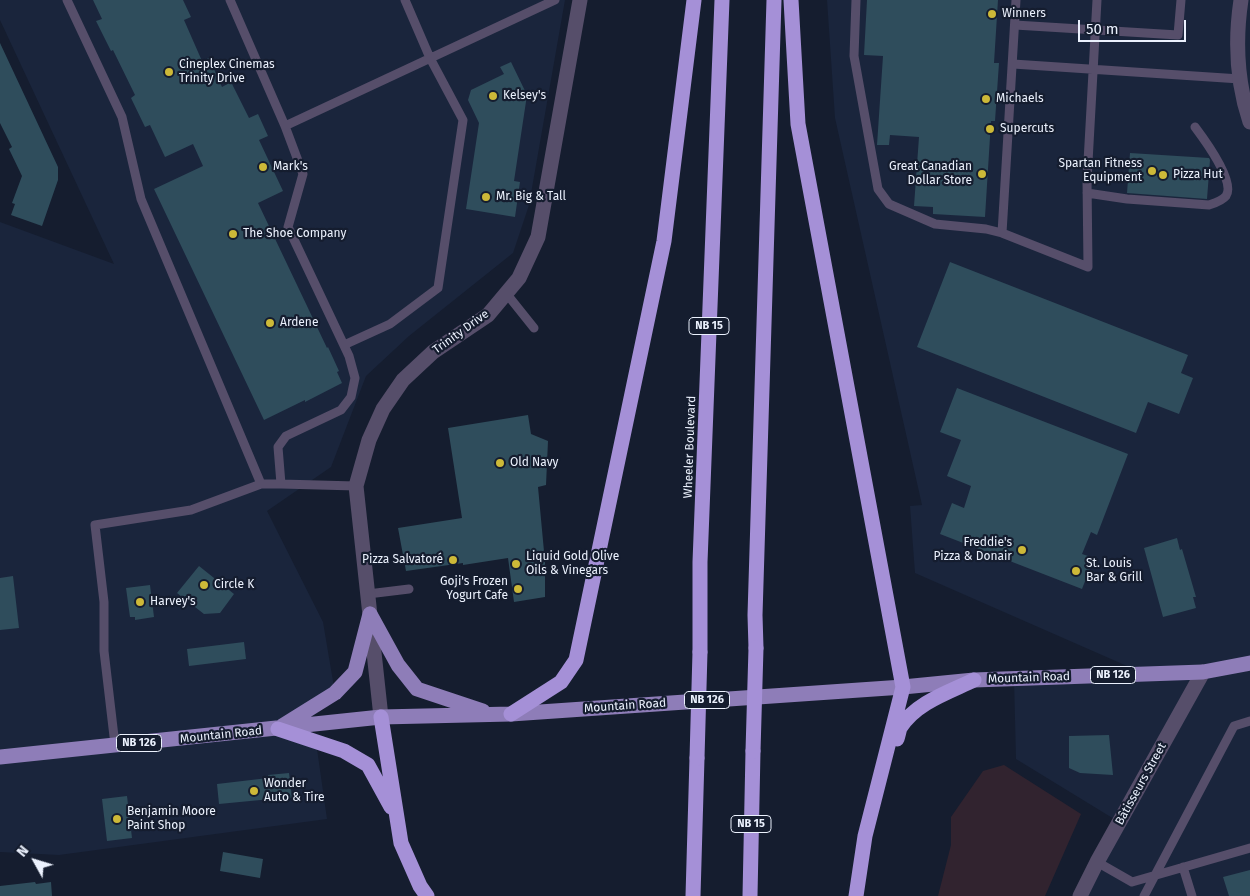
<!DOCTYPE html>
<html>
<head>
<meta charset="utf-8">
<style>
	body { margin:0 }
	#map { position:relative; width:1250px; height:896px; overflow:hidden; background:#151d2f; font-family:"Fira Sans",sans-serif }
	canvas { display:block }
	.north { position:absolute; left:10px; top:836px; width:50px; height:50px; -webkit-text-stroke:4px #151d2f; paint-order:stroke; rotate:309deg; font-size:14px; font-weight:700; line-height:20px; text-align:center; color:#ebf1fd }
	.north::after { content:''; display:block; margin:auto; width:18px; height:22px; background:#ebf1fd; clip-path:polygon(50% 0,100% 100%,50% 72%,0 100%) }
	.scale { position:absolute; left:1078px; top:20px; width:108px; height:22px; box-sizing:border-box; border:2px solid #ebf1fd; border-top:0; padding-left:6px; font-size:15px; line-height:18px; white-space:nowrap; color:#ebf1fd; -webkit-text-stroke:4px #151d2f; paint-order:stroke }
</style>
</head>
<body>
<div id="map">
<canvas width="1250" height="896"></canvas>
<div class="north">N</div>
<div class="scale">50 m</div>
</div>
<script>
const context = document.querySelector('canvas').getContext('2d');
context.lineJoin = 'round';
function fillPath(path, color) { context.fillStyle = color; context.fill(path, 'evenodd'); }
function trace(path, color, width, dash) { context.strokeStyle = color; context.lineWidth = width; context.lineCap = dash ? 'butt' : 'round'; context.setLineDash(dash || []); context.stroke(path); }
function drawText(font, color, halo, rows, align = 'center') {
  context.font = font + ' "Fira Sans",sans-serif'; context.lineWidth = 4.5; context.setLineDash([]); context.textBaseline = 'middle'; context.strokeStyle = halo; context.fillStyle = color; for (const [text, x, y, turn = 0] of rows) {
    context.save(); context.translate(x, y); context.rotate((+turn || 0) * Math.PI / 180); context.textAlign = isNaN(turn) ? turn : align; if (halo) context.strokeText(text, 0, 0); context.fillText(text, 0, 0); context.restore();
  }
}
fillPath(new Path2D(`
	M0,0H565L529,205L513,253L409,336L366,376L331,467L267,511L323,622L335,693L278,729L316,742L327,819L59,855L0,852V222L114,264L0,20Z
	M827,0H1250V896H1080L1119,822L1016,759L1014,679L1143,673L915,573L910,506L922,505L835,118Z`), '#1a253c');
fillPath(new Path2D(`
	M1004,765L1081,814L1045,896H938L951,845V817L983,771Z`), '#31232f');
fillPath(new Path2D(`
	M93,0H183L191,17L184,20L202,61L209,58L222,87L231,82L249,118L258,114L268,136L259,140L283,191L258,203L327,348L328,347L339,371L337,372L342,383L305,402V400L264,420L154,189L203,166L193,144L165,157L150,125L145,127L131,98L135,95L113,50L111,51L96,21L102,19Z
	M867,0H998L994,63H999L995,121H991L985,217L933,214V207L914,206L919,137L890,135L889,145H877L883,56L864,55Z
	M0,43L58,167V180L42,226L11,215L15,204L12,203L22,176L9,149L12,147L0,123Z
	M511,62L527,95L514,181L520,182L515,217L466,209L479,123L468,100L471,90L504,74L500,67Z
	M1130,153L1209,158L1210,160L1207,199L1127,193Z
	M950,262L1188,355L1181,373L1193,378L1179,414L1148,402L1136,433L917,347Z
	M957,388L1128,454L1097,535L1091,532L1082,554L1094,558L1082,589L940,534L952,503L964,508L971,486L947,476L961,440L940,432Z
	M528,415L531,434L548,441L546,485L538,487L545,562V597L514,602L508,558L463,565V563L406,571L398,528L462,518L448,428Z
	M1177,538L1180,550L1182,549L1196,597H1193L1196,608L1163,617L1144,548Z
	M199,566L234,594L220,613L204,614L177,593Z
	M13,576L19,628L0,630V578Z
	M150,585L154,617L135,620V617H130L126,588Z
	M244,642L246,659L189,666L187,649Z
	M1109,735L1113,775L1080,773L1069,768V736Z
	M289,773L292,798L271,800V799L219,804L217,784L268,778V775Z
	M127,796L132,838L107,841L102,799Z
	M223,852L263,859L260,878L220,871Z
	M1250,870V896H1229L1223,877Z
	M35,882L36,884L51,882L52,896H0V886Z`), '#2f4d5c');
trace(new Path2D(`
	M67,0L122,117L141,199L261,484L191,510L95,525L104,602V651L115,745
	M230,0L285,126L303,174L288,227L349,356L355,378L351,397L341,410L286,436L278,447L281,484L356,486
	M856,0L854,56L878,189L889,204L935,224L986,229L1002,233L1088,267L1087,180L1097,0
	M1015,25L1178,35L1181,0
	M1013,64L1240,79
	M285,126L555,0
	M1087,193L1127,199L1209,205C1215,203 1222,201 1226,196C1236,182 1204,139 1195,127
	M1002,233L1016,0
	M506,293L534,328
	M344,345L390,324L438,288L463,120L430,58L405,0
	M261,484H281
	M368,594L409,589
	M1097,862L1132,882L1250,848
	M1183,867L1192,896
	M1144,896L1234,726L1250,721`), '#564e6a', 9);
trace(new Path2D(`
	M1080,896L1097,862L1203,672`), '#564e6a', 15);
trace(new Path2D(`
	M1241,0C1235,40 1237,83 1250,122
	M381,717L356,486L369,440L383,409L403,380L433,352L488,315L519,278L538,237L580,0`), '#564e6a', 15);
trace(new Path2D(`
	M370,614L398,665L417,689L483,711
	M282,726L335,693L355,672L370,614
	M0,757L381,717L511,714L903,687L974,680L1203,672L1250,663`), '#8e7db8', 15);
trace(new Path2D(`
	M791,0L798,124L903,687L865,836L856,896
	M756,648L755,615L774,0
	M700,652V562L722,0
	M511,714L561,682L576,660L664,241L694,0
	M381,717L401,843L420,886L427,896
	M278,729L344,751L368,765L391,807
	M897,739C898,736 899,731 900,728C915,703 949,692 974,680
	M693,896L697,758
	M750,896L753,751`), '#a590d7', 15);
trace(new Path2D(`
	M753,751L756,648
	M697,758L700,652`), '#a590d7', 15);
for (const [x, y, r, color] of [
	[992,14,5,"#cdb938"],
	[169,72,5,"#cdb938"],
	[493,96,5,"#cdb938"],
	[986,99,5,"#cdb938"],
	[990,129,5,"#cdb938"],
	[263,167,5,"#cdb938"],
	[1152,171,5,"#cdb938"],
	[982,174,5,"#cdb938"],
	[1163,175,5,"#cdb938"],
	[486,197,5,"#cdb938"],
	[233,234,5,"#cdb938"],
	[270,323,5,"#cdb938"],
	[500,463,5,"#cdb938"],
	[1022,550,5,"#cdb938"],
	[453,560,5,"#cdb938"],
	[516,564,5,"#cdb938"],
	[1076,571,5,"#cdb938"],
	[204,585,5,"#cdb938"],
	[518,589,5,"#cdb938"],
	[140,602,5,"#cdb938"],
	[254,791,5,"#cdb938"],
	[117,819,5,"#cdb938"]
]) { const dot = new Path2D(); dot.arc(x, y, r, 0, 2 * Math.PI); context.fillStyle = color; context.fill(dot); trace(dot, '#151d2f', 2); }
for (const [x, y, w] of [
	[709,326,40],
	[1113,675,45],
	[707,700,45],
	[139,743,45],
	[751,824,40]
]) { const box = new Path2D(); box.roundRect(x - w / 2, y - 8.5, w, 17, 4); context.fillStyle = '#151d2f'; context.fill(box); trace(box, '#ebf1fd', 1); }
drawText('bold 11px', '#ebf1fd', null, [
	["NB 15",709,326],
	["NB 126",1113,675],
	["NB 126",707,700],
	["NB 126",139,743],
	["NB 15",751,824]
]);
drawText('12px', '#ebf1fd', '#151d2f', [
	["Winners",1002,14],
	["Cineplex Cinemas",179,65],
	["Trinity Drive",179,79],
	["Kelsey's",503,96],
	["Michaels",996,99],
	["Supercuts",1000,129],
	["Spartan Fitness",1142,164,"right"],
	["Equipment",1142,178,"right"],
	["Mark's",273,167],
	["Great Canadian",972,167,"right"],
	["Dollar Store",972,181,"right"],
	["Pizza Hut",1173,175],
	["Mr. Big & Tall",496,197],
	["The Shoe Company",243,234],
	["Ardene",280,323],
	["Old Navy",510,463],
	["Freddie's",1012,543,"right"],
	["Pizza & Donair",1012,557,"right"],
	["Liquid Gold Olive",526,557],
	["Oils & Vinegars",526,571],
	["Pizza Salvatoré",443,560,"right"],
	["St. Louis",1086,564],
	["Bar & Grill",1086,578],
	["Goji's Frozen",508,582,"right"],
	["Yogurt Cafe",508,596,"right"],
	["Circle K",214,585],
	["Harvey's",150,602],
	["Wonder",264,784],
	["Auto & Tire",264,798],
	["Benjamin Moore",127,812],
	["Paint Shop",127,826]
], 'left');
drawText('12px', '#ebf1fd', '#151d2f', [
	["Trinity Drive",461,332,-36],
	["Wheeler Boulevard",690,447,-88],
	["Mountain Road",1029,678,-2],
	["Mountain Road",625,706,-4],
	["Mountain Road",221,735,-6],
	["Bâtisseurs Street",1141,784,-61]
]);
</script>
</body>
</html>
